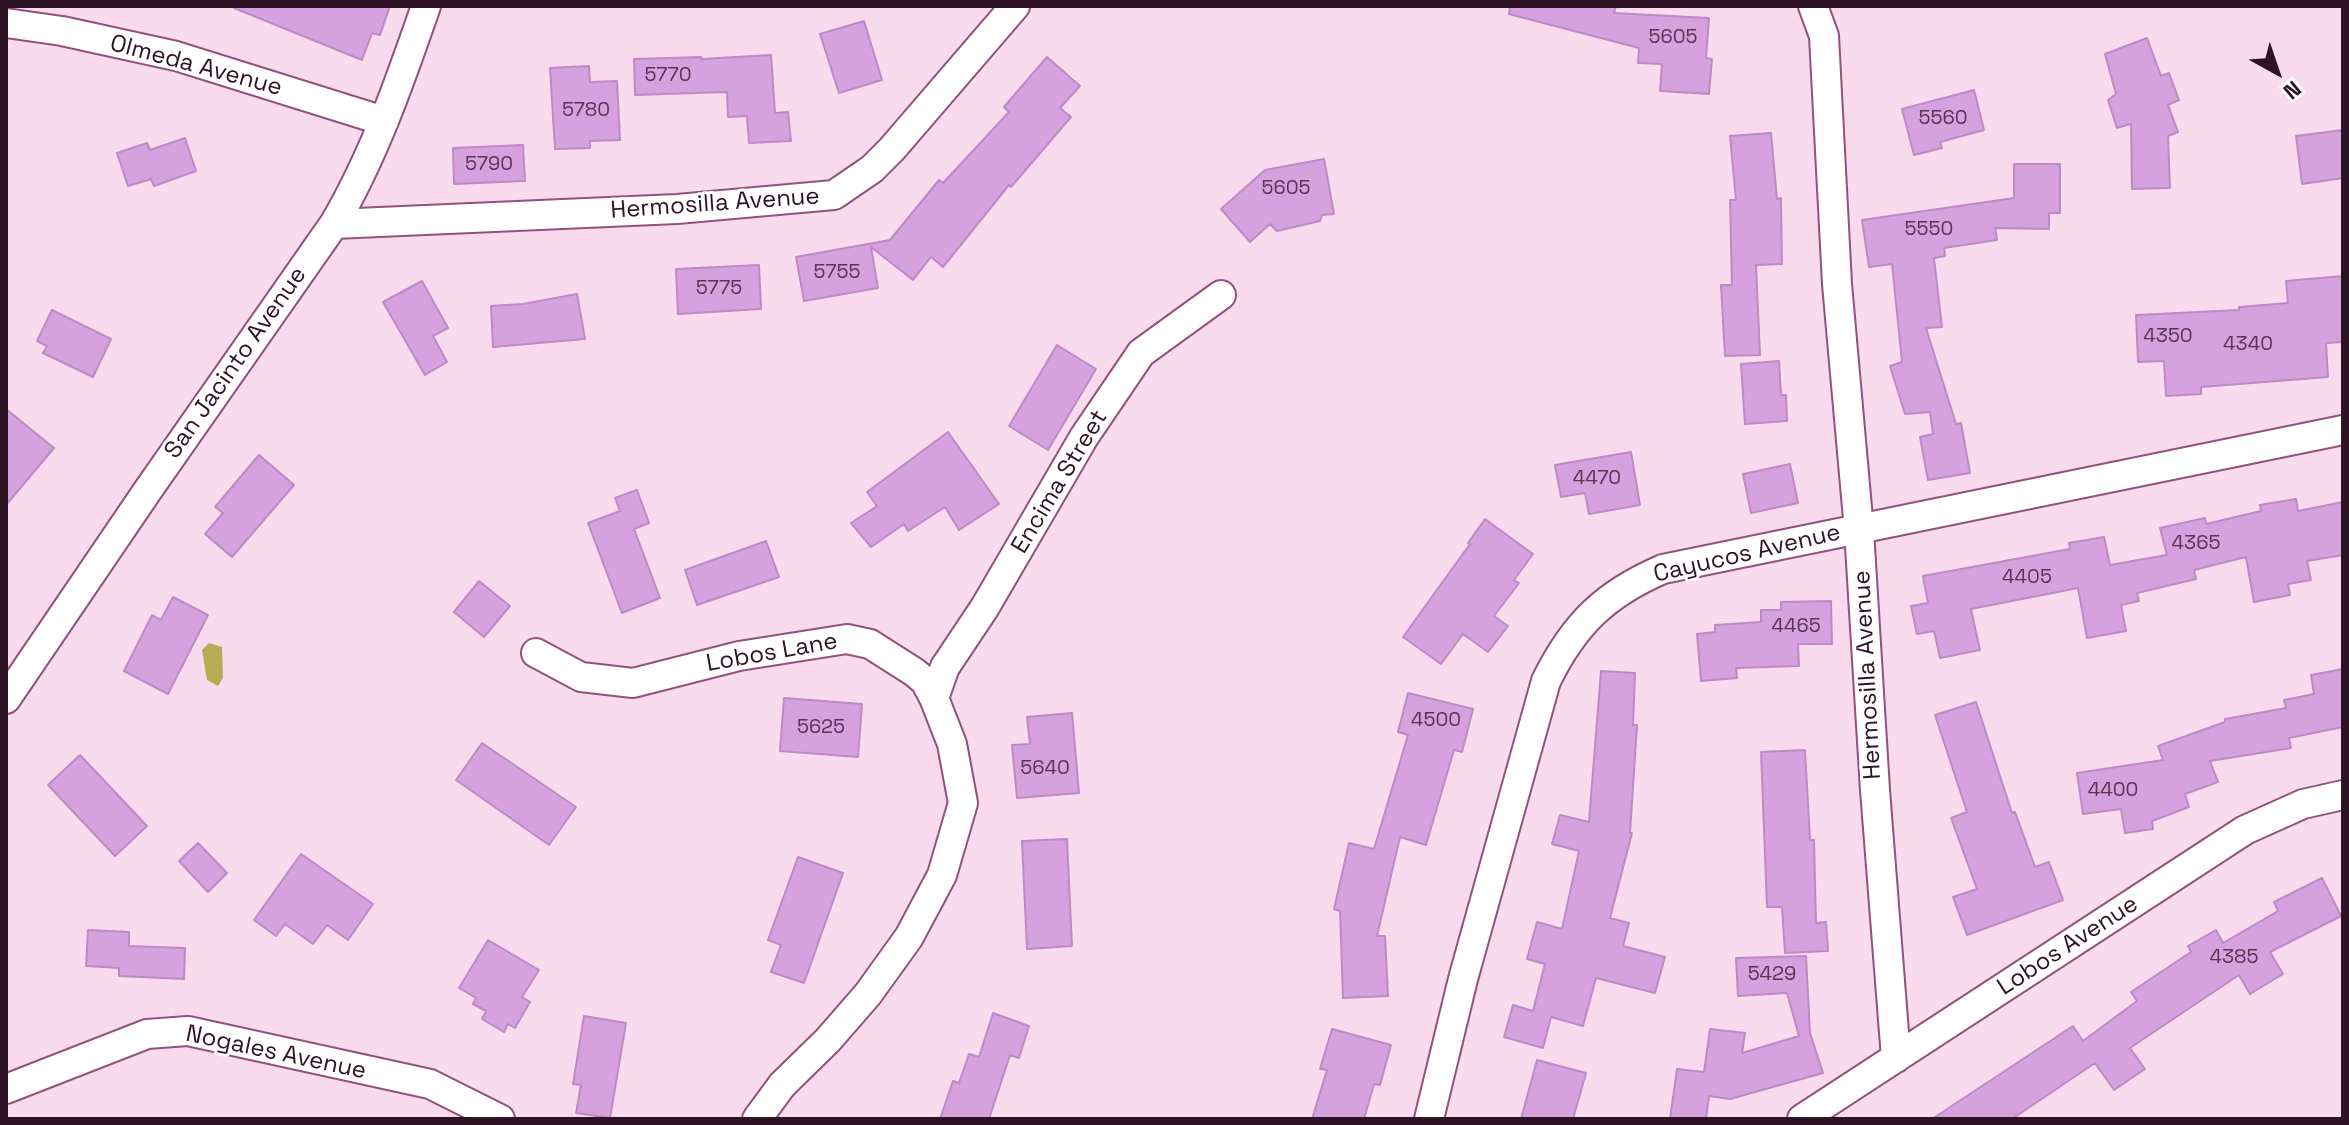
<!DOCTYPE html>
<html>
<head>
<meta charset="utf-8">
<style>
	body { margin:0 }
	#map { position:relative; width:2349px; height:1125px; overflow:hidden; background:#f9dbed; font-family:"Space Grotesk",sans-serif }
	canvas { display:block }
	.frame { position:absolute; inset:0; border:8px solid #2e1325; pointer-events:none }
	.north { position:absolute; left:2237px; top:32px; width:80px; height:80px; -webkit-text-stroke:6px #fff; paint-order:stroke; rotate:140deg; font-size:22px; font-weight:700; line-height:32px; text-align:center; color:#2e1325 }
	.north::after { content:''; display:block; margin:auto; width:28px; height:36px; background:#2e1325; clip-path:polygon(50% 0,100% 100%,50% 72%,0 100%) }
</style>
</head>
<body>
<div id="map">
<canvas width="2349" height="1125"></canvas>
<div class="frame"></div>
<div class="north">N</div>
</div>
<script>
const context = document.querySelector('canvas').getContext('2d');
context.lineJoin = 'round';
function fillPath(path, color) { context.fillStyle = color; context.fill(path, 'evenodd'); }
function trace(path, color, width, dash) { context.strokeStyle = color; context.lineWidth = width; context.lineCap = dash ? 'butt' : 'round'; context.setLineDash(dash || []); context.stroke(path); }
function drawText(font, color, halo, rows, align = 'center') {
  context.font = font + ' "Space Grotesk",sans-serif'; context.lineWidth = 6; context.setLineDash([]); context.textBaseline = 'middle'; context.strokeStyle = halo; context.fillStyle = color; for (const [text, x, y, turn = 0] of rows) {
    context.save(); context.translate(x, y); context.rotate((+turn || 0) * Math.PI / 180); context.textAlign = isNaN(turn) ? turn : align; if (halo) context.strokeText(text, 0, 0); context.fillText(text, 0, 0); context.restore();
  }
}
fillPath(new Path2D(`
	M209,643L222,647L223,678L218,686L207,680L202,650Z`), '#b8ab53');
const building = new Path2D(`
	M234,6H390L380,35L372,33L362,60L234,8Z
	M1510,6H1616L1614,13L1709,18L1706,58L1712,59L1709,94L1660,91L1662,64L1638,63L1639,48L1509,14Z
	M864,21L882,80L839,93L820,34Z
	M2147,38L2161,76L2169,73L2179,100L2168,105L2178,132L2168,136L2170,188L2132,189L2131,124L2117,128L2108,100L2116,94L2105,54Z
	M771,55L775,113L788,112L791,141L749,143L747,116L728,117L727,92L635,95L634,59L701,57V59Z
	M1047,57L1080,86L1060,108L1071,117L1011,187L1009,185L943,267L931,257L913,280L871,247L878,288L804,301L796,257L890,240L939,180L943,183L1009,112L1004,107Z
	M589,66L590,82L617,81L620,140L590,141V148L555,149L550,68Z
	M1974,90L1984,130L1940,142L1942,148L1914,155L1902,109Z
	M2343,130V178L2302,184L2296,136Z
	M1771,133L1777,199L1781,198L1782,264L1756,265L1760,355L1725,356L1721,285H1732L1730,200H1736L1730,136Z
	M185,138L196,171L154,186L151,179L128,186L117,153L147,143L150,150Z
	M523,145L525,181L454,184L453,148Z
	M1324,159L1334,214L1322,215L1320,221L1277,231L1270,224L1250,242L1221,209L1265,170Z
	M2014,164H2060V213H2049V229L1995,228L1997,240L1944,248L1945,256L1934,258L1942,327L1926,328L1956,424L1961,423L1970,473L1928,480L1920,437L1933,434L1930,412L1905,414L1890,366L1902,362L1892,264L1869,267L1862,220L2014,198Z
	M759,265L761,309L678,314L676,269Z
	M2343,276V342L2326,343L2328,377L2201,387V394L2166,396L2164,361L2138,362L2136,315L2239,310V307L2288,303L2286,281Z
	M422,281L448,328L433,336L447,362L425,375L383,302Z
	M577,294L585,339L493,347L491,306L523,304Z
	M52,310L111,339L93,377L43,353L47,346L37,341Z
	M1057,345L1096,369L1048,450L1009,426Z
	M1779,361L1781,395H1786L1787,421L1745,424L1741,364Z
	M6,409L54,448L6,505Z
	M948,432L999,504L959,530L945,507L908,531L904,524L871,547L851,523L877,506L867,492Z
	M1631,452L1640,505L1589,514L1585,493L1561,497L1555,465Z
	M259,455L294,485L232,557L205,534L223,513L215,507Z
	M1790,464L1798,503L1751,513L1743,474Z
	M637,490L649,523L634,529L660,598L622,613L588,523L620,511L615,498Z
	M2296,499L2298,511L2343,502V555L2307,561L2311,580L2288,584L2290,595L2254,602L2246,557L2194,570L2196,579L2137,593L2139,601L2121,605L2126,631L2087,638L2078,588L1971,609L1980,650L1940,658L1934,631L1917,634L1911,606L1928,603L1923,576L2070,549L2069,543L2104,537L2110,565L2167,555L2160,528L2205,518L2206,524L2261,511L2260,505Z
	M1485,519L1533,554L1514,580L1519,583L1494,616L1508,626L1488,652L1463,634L1441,664L1403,637L1470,544L1468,543Z
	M766,541L779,577L697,605L685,570Z
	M479,581L510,606L484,637L454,612Z
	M173,597L208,615L168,694L124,671L152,615L161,620Z
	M1831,601L1832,644H1798L1799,666L1736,668L1737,678L1701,681L1697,634L1715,632V625L1761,622V610H1781V602Z
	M2343,669V727L2289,738L2291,748L2210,761L2218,782L2185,794L2189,807L2152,821L2153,829L2125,833L2121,809L2083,814L2077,773L2163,760L2158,746L2225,722V719L2286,708L2284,700L2314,694L2311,675Z
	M1601,671L1635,673L1633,725H1637L1630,833H1632L1610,918L1629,923L1623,946L1665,957L1655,993L1596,978L1583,1026L1551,1017L1543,1048L1504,1037L1513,1005L1533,1011L1545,964L1527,959L1537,922L1562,929L1579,851L1552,844L1560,815L1589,822Z
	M1408,693L1473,709L1462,752L1454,750L1426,845L1400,837L1377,936H1385L1388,996L1343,998L1340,911L1334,909L1349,843L1374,849L1408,735L1398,732Z
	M784,698L862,704L858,757L780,751Z
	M1976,702L2012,813L2015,812L2035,867L2049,862L2063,900L1967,935L1953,897L1977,889L1951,818L1967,812L1935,715Z
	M1072,713L1079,793L1017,798L1012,745L1030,744L1027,717Z
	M482,743L576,807L549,845L456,780Z
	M1805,750L1810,840H1814L1816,923L1826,922L1828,951L1785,953L1782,907H1767L1761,752Z
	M80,755L147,826L115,856L48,785Z
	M1067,839L1072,946L1027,949L1022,841Z
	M198,843L227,873L208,892L179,861Z
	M301,854L373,904L348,940L327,925L313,944L285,924L276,936L254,920Z
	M798,857L843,873L804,983L771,972L781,945L768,940Z
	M2322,878L2341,916L2270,952L2283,974L2250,994L2239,975L2130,1048L2145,1069L2114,1090L2095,1063L2012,1119H1932L2073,1026L2083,1041L2137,1001L2131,992L2191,952L2188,946L2216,930L2223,943L2278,911L2274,902Z
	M88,930L129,932V946L185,948L184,979L119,976V968L86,966Z
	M488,940L539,970L522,997L530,1002L515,1028L508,1024L504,1032L482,1019L486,1011L473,1004L476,998L459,988Z
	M1806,956L1810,1033L1823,1073L1730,1099L1709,1096L1706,1119H1670L1677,1069L1704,1072L1710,1029L1745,1033L1742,1053L1799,1036L1787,993L1738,996L1736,958Z
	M993,1013L1029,1026L1019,1058L1010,1055L989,1119H940L953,1081L959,1083L969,1054L979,1057Z
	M584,1016L626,1023L610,1118L576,1113L581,1085L573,1084Z
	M1332,1029L1391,1045L1380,1085L1374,1084L1364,1119H1312L1327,1070L1320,1069Z
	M1537,1060L1586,1073L1573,1119H1521Z`);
fillPath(building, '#d5a1de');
trace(building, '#bd8ac6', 2);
const minor = new Path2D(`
	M1813,6L1824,36L1837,284L1859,530L1875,790L1896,1058
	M6,23L62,31L176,56L384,121
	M334,224L677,209L834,195L872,169L892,149L1015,6
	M536,653L581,677L633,683L739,656L847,639L870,644L914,672L925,681L934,698L952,744L963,803L942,875L909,937L868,994L828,1040L782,1085L757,1119
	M934,698L945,667L985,607L1084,437L1141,353L1221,295
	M6,699L148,490L334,224C374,156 400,81 426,6
	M6,1089L147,1034L188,1031L430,1084L500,1119
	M1429,1119L1463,979L1546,681C1574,624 1605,594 1663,569L2343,430
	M1802,1119L2245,830L2303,804L2343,795`);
trace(minor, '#92527c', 32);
trace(minor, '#fff', 28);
drawText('20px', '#583653', null, [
	["5605",1673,38],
	["5770",668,76],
	["5780",586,111],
	["5560",1943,119],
	["5790",489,165],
	["5605",1286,189],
	["5550",1929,230],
	["5755",837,273],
	["5775",719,289],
	["4350",2168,337],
	["4340",2248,345],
	["4470",1597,479],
	["4365",2196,544],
	["4405",2027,578],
	["4465",1796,627],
	["4500",1436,721],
	["5625",821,728],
	["5640",1045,769],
	["4400",2113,791],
	["4385",2234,958],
	["5429",1772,975]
]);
drawText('24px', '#2e1325', '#fff', [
	["Olmeda Avenue",196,66,15],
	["Hermosilla Avenue",715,204,-4],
	["San Jacinto Avenue",236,363,-55],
	["Encima Street",1060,482,-59],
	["Cayucos Avenue",1747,554,-13],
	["Lobos Lane",772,653,-10],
	["Hermosilla Avenue",1868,675,-93],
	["Lobos Avenue",2068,946,-33],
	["Nogales Avenue",276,1053,12]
]);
</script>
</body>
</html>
